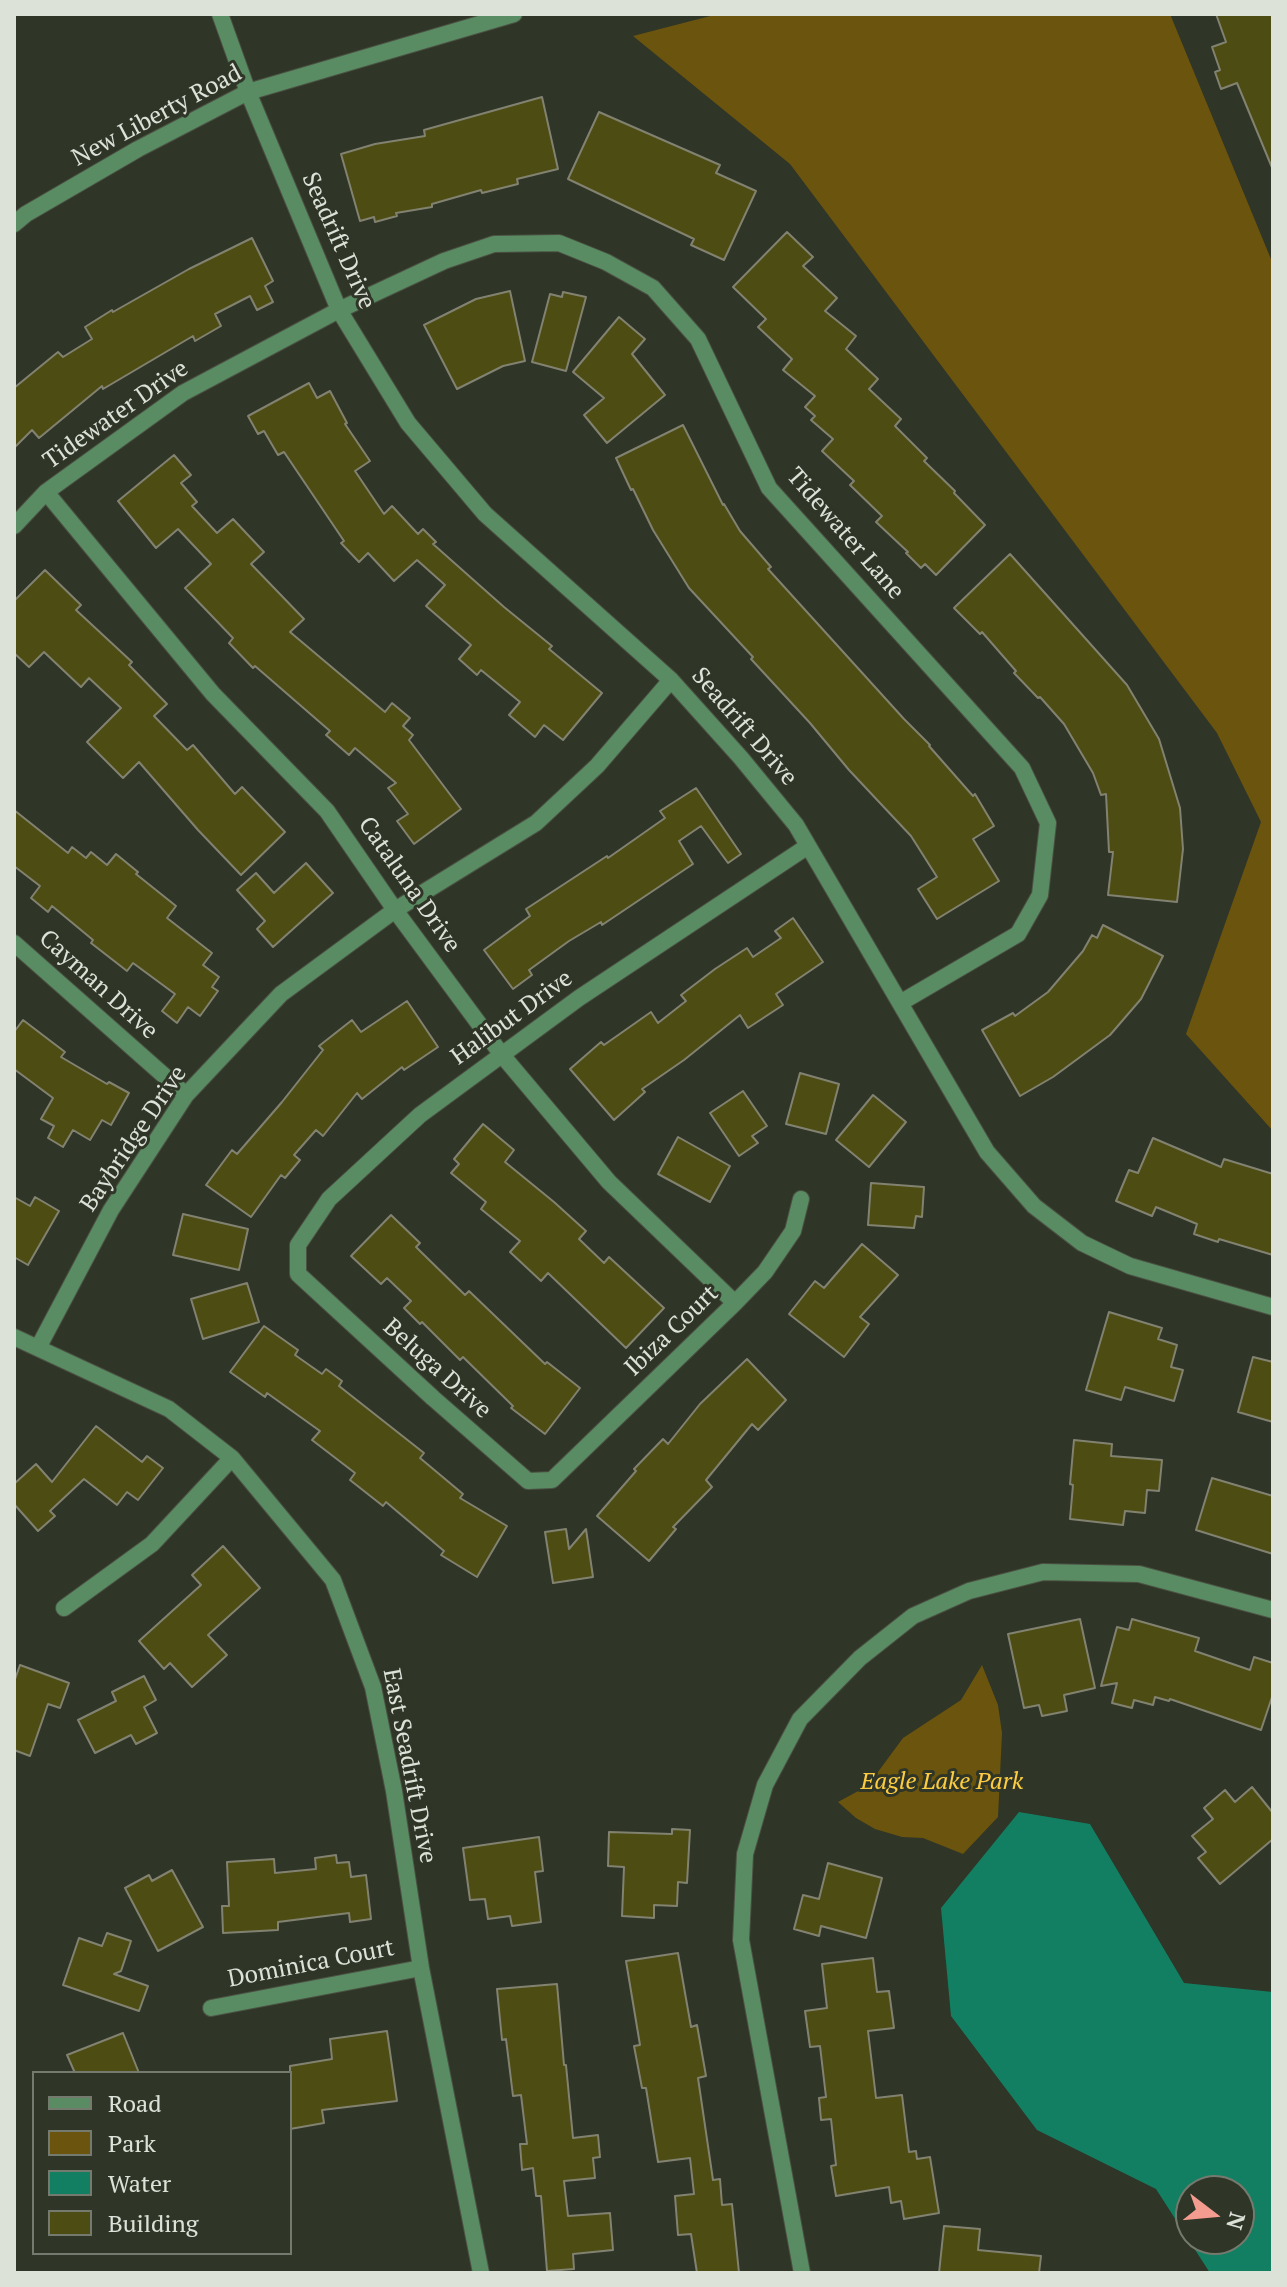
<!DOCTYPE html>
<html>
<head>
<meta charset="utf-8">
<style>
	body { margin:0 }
	#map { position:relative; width:1287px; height:2287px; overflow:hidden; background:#2f3527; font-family:"PT Serif",serif }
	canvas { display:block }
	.frame { position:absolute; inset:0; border:16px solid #dde2d9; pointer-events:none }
	.legend { position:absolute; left:32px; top:2071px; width:260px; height:184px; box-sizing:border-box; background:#2f3527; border:2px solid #757a6e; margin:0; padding:10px 14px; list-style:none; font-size:24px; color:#dde2d9 }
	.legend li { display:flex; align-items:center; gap:16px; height:40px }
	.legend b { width:40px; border:2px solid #757a6e }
	.north { position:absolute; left:1175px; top:2175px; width:80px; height:80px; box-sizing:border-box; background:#2f3527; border:2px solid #757a6e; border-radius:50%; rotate:106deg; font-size:22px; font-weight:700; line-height:32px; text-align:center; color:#dde2d9 }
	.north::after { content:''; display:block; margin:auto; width:28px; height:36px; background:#f59c90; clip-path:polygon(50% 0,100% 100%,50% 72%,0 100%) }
</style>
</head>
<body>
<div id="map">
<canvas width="1287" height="2287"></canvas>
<div class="frame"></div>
<ul class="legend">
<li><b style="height:10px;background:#598c62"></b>Road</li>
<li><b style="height:22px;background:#6b540d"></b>Park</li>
<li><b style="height:22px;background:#137f62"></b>Water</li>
<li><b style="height:22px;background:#4d4c13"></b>Building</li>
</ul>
<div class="north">N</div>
</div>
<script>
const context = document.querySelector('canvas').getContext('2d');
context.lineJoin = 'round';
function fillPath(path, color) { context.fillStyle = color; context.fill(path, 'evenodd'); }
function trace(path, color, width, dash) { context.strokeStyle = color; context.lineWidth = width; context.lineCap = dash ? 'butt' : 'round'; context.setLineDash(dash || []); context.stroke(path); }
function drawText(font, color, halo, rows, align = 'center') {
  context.font = font + ' "PT Serif",serif'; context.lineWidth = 6; context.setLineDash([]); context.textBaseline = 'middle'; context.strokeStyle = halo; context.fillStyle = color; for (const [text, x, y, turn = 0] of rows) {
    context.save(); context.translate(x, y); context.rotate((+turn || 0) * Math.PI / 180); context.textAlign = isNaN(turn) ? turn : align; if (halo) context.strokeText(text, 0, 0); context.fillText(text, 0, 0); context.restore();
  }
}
fillPath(new Path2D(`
	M718,14H1170L1273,264V1131L1186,1034L1261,822L1217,733L790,164L633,36Z
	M982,1665L998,1705L1002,1733L998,1817L963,1854L923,1838L902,1837L875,1829L856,1818L838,1802L860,1790L872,1780L903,1738L961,1700Z`), '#6b540d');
fillPath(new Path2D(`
	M1019,1812L1090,1824L1184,1983L1273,1992V2273H1210L1156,2189L1037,2130L951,2016L941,1908ZM1191,2191H1239V2239H1191Z`), '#137f62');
const building = new Path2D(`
	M1216,14H1273V170L1237,83L1221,89L1215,72L1220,70L1212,47L1226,42Z
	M542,97L558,169L517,179L518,184L482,193L481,190L432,204V207L396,213L397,216L375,222L374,217L360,221L341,154L375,144L425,136L424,130Z
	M599,112L720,165L716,173L756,191L724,260L691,245L694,239L568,179Z
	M787,232L813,257L803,266L837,298L825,311L856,336L846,349L878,379L869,389L901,419L895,426L927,458L924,461L955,491L954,493L985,525L936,575L925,564L921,568L906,553L908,552L876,522L882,516L850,485L854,481L822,451L833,439L811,420L815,416L805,407L815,396L783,370L792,359L758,327L766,319L733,287Z
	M252,238L273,281L265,286L273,302L257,310L250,296L215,314L221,326L195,341L193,336L103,389L102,386L39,438L32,430L14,448V388L58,352L63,357L92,339L85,327L112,310L113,312L189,269Z
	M510,291L525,361L503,366L457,389L424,325L476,299Z
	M563,292L586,297L566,371L532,362L550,294L562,297Z
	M619,317L645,339L632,354L665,395L607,443L584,415L604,398L573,372Z
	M309,383L317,398L330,391L347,423L345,424L370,461L355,471L384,514L392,506L418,534L423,529L436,542L433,544L504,607L552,646L549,649L602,693L563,740L544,725L535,737L509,715L520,702L481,670L477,675L459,659L471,645L426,606L445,585L417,560L394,581L368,553L359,562L341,543L344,541L284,452L278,455L264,431L258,434L248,416Z
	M683,425L723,505L724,504L740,531L771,567L768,569L904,719L930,745L929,746L973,796L975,794L994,826L973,839L999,881L937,919L918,889L937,877L911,836L849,770L810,723L751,659L753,657L689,588L653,530L633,489L631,490L616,458Z
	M174,455L191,475L181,483L197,502L192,506L217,533L233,519L264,552L251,564L304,619L290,632L385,712L392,703L410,718L403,726L413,735L409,740L461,809L414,844L397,821L408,814L388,788L396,783L355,748L349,755L326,735L330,731L255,666L253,668L229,643L233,638L185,588L211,564L178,529L156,548L118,501Z
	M1010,554L1127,685L1159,739L1180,808L1183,849L1177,902L1108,895L1113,852H1109L1106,794L1101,795L1093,773L1064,724L1040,697L1038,698L1014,673L1016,671L982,632L980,634L954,608Z
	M45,570L81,605L76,610L132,662L129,665L167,704L154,716L187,750L193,745L235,794L242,787L285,832L241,875L198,830L139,762L123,778L87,742L121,708L89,678L81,687L44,652L29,667L14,653V601Z
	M696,788L741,854L728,863L701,826L679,841L693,864L602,925L601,922L569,941L529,970L532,975L513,989L484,950L530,916L526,909L607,856L608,858L665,818L660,811Z
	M14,810L68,853L72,847L86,858L91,852L107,865L116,854L138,872L136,874L176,906L167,918L212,953L203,965L219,977L212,987L218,991L200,1016L188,1007L177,1023L162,1011L175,994L133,963L127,971L91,943L93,940L52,906L48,912L31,898L40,886L14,866Z
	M306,863L333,893L273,947L257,929L265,921L237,890L256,873L274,893Z
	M793,918L823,962L776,994L783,1005L748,1028L740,1015L684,1060L642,1089L645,1092L614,1120L570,1069L601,1042L604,1045L651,1012L658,1023L686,1001L681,995L715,969L747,948L753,957L781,938L775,931Z
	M1103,925L1163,956L1141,999L1110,1035L1053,1077L1020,1096L982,1030L1013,1013L1015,1016L1048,992L1083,951L1092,935L1097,938Z
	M407,1001L438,1047L404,1070L402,1067L362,1099L357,1093L323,1136L316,1130L294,1155L300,1160L285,1178L281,1175L251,1217L206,1185L232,1150L237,1154L282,1102L323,1050L319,1046L352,1020L361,1032Z
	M23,1020L65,1052L61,1057L107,1084L109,1082L129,1093L111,1125L102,1120L90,1140L73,1130L63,1147L48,1138L54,1126L41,1119L53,1098L14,1069V1032Z
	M800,1073L839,1084L826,1134L786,1124Z
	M743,1091L767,1126L752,1136L758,1143L739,1156L710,1113Z
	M873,1095L906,1122L869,1167L836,1140Z
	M483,1124L514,1150L505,1162L554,1202L586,1231L579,1239L604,1263L609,1257L664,1308L626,1348L548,1273L541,1281L510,1252L520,1241L481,1209L486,1202L451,1173L459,1164L454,1159Z
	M678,1137L730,1166L710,1202L658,1174Z
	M1153,1138L1221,1167L1224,1159L1273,1174V1255L1219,1239L1218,1242L1194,1234L1197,1224L1156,1207L1152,1216L1116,1201L1129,1170L1138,1173Z
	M871,1183L924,1187L922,1217L916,1216L914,1228L868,1225Z
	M14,1197L30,1206L35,1197L59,1211L28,1265L14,1257Z
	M183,1214L248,1229L239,1270L173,1255Z
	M391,1215L420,1243L416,1247L465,1295L469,1291L545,1364L547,1362L580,1388L545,1434L511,1408L513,1406L463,1357L460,1360L422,1322L420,1324L404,1308L411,1301L387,1278L381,1284L351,1256Z
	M862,1244L898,1275L860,1317L869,1324L844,1357L789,1314L815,1281L824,1288Z
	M247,1283L259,1322L203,1339L191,1299Z
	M1109,1312L1162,1328L1158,1339L1177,1345L1171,1367L1183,1370L1174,1401L1125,1387L1121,1400L1086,1390Z
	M264,1326L298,1350L295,1355L322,1374L326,1369L342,1381L339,1386L424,1453L420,1458L463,1494L460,1498L507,1526L477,1577L441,1555L444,1551L386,1502L383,1506L350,1480L355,1473L312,1440L320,1431L267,1393L265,1397L230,1372Z
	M1253,1357L1273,1362V1422L1238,1412Z
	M747,1359L786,1400L758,1430L752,1424L706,1480L712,1487L673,1527L676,1529L649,1561L597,1516L636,1471L634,1469L663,1439L668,1444L700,1404Z
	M96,1426L142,1462L147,1456L163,1468L138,1500L127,1492L117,1505L84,1479L50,1511L55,1516L38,1531L14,1504V1484L36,1464L52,1482Z
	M1074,1440L1112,1444L1111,1456L1162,1460L1159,1491L1147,1490L1145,1513L1125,1511L1123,1525L1070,1519L1073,1485L1070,1484Z
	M1212,1478L1273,1496V1554L1196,1530Z
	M566,1529L569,1549L586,1529L593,1577L553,1583L545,1532Z
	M223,1546L260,1588L208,1635L227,1655L192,1687L170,1663L164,1669L139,1641L201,1585L192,1575Z
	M1080,1619L1095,1688L1064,1695L1067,1711L1042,1716L1039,1705L1024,1708L1008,1634Z
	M1132,1619L1199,1638L1195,1651L1250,1670L1254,1657L1273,1663V1694L1261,1730L1170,1699L1169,1701L1155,1697L1153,1705L1134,1700L1132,1708L1112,1703L1117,1683L1101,1686L1117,1627L1129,1630Z
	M20,1665L69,1683L60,1708L48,1704L30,1756L14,1750V1682Z
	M144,1676L156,1700L144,1707L157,1733L136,1744L131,1735L95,1753L78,1720L116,1701L112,1692Z
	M1252,1787L1273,1813V1839L1220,1884L1198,1858L1206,1852L1192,1836L1213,1819L1204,1808L1225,1790L1235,1802Z
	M672,1829L690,1830L687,1883L678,1882L677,1906L654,1905V1918L622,1916L624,1867L608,1866L609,1832L672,1834Z
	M539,1837L543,1871L535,1872L541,1922L512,1926L510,1916L488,1919L485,1899L470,1900L463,1848Z
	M336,1855L337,1863L349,1862L351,1877L366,1875L371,1919L350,1922L349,1913L278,1922V1930L223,1933L222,1906H229L227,1862L274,1859L275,1873L316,1869L315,1858Z
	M828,1863L882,1878L866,1938L821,1926L819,1936L794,1929L803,1895L819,1899Z
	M172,1870L203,1927L158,1951L125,1888L149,1875L152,1881Z
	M107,1933L131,1941L121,1971L114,1974L148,1986L139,2011L63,1985L79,1938L102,1946Z
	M678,1953L691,2027L697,2025L706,2076L698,2078L713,2180L720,2179L722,2205L732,2204L739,2273H697L691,2234L678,2235L675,2196L694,2194L690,2158L658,2162L646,2088H642L634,2046L640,2045L626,1961Z
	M873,1958L877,1992L889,1991L894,2028L868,2031L876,2098L902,2095L909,2152L916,2151L917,2159L930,2157L939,2213L904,2219L901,2201L891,2203L889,2187L836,2196L831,2166L836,2165L831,2119L821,2120L819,2098L826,2097L820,2046L810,2047L805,2011L827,2008L822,1964Z
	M557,1984L564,2065H566L573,2138L598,2135L600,2157L593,2158L595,2178L564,2181L568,2216L610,2213L613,2250L573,2254L574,2269L547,2271L541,2196H536L533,2168L522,2170L520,2144H527L521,2095L513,2096L506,2039L502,2040L497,1989Z
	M387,2031L397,2101L322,2110L324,2123L290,2129V2066L332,2059L330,2039Z
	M123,2033L139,2073H75L67,2055Z
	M944,2226L980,2229L978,2250L1041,2256L1039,2273H939Z`);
fillPath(building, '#4d4c13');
trace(building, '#828271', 2);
const minor = new Path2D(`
	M220,14L248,92L339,310L408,423L485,514L671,680L741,758L796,825L987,1152L1034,1206L1082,1243L1130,1266L1273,1307
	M14,224L26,214L138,149L248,92L514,14
	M46,492L213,694L327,811L395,910L502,1055L609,1182L735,1303
	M14,526L46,492L183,393L339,310L444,261L494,244L559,243L606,262L653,288L698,339L769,488L1022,768L1048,823L1040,895L1018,934L900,1003
	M14,943L186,1095
	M801,1199L793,1231L765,1272L735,1303L552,1480L528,1481L433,1398L298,1274V1245L329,1199L420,1115L579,998L808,846
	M14,1337L169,1409L232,1458L333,1580L373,1687L394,1791L421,1968L481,2273
	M38,1348L111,1210L186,1095L281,994L395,910L536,823L597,766L671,680
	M64,1608L152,1544L232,1458
	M211,2008L421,1968
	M802,2273L741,1940L745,1854L765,1785L800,1719L860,1658L913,1616L969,1591L1043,1572L1139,1574L1273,1610`);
trace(minor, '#4b5143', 18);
trace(minor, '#598c62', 16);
drawText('24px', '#dde2d9', '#2f3527', [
	["New Liberty Road",157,116,-28],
	["Seadrift Drive",338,241,66],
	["Tidewater Drive",116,415,-35],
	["Tidewater Lane",845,534,49],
	["Seadrift Drive",744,727,49],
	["Cataluna Drive",409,885,55],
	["Cayman Drive",98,985,42],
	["Halibut Drive",512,1018,-36],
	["Baybridge Drive",134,1139,-56],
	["Ibiza Court",672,1331,-44],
	["Beluga Drive",437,1369,42],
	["East Seadrift Drive",409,1766,79],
	["Dominica Court",311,1964,-11]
]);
drawText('italic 24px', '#fdcc41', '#2f3527', [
	["Eagle Lake Park",942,1782]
]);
</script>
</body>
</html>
